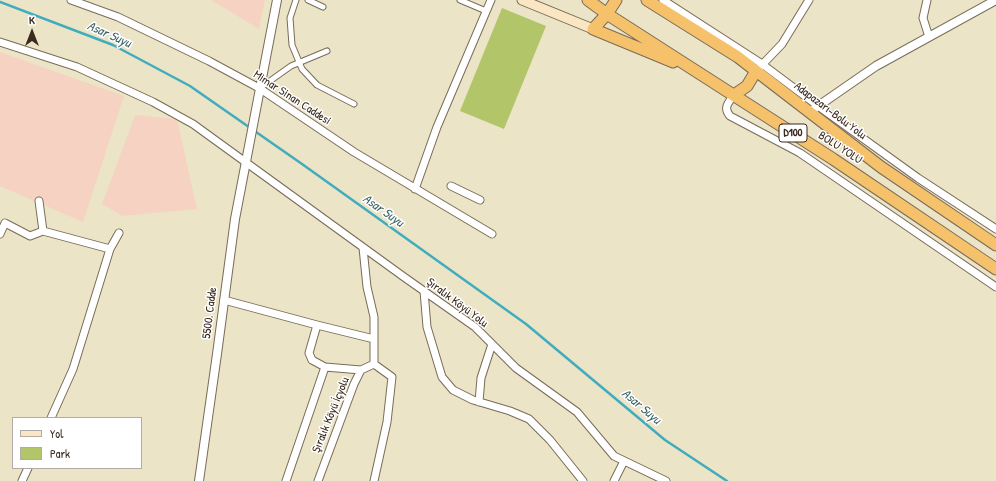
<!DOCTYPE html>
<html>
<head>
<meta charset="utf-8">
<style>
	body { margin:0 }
	#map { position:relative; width:996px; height:481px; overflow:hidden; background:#ece4c6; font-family:"Patrick Hand",sans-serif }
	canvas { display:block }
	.legend { position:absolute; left:12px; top:417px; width:130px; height:52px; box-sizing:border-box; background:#fff; border:1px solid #b1aaa5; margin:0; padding:5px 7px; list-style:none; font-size:12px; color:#3b2a1e }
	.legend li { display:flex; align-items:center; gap:8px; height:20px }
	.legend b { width:20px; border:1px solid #b1aaa5 }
	.north { position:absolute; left:12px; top:12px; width:40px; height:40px; -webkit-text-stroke:3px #fff; paint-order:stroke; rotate:0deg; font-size:11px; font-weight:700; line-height:16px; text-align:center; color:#3b2a1e }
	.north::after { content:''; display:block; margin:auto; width:14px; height:18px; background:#3b2a1e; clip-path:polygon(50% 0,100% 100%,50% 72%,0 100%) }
</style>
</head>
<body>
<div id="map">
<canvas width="996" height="481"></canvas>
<ul class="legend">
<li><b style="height:5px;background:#fbe6c4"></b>Yol</li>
<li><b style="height:11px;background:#b2c569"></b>Park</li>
</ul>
<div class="north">K</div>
</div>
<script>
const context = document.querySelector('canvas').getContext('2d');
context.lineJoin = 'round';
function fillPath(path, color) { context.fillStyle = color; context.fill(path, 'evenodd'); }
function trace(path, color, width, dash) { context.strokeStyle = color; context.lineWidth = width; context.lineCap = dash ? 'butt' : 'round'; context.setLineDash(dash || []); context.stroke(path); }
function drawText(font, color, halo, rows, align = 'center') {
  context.font = font + ' "Patrick Hand",sans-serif'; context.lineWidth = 3; context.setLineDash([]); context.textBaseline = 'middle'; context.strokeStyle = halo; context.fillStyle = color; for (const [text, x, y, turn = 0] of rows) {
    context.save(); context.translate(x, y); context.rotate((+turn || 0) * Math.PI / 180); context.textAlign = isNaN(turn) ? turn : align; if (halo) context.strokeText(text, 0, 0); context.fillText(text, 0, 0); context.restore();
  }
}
fillPath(new Path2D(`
	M211,0H265L259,29Z
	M0,52L124,96L83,222L0,186Z
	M135,115L177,119L197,209L122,216L102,204Z`), '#f5d2c2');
fillPath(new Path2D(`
	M502,8L546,26L504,129L460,111Z`), '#b2c569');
trace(new Path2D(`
	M0,2L113,45L190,86L302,164L526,324L665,440L727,481`), '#40acbe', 2.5);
const pedestrian = new Path2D(`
	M296,0L290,18L292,45L302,69L317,85L354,104
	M308,0L323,7
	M460,0L486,11
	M260,88L291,66L327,51`);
const minor = new Path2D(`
	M71,0L118,17L209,61L259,88L354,152L492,234
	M663,0L762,64L818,106L918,178L996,229
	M927,0L923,18L929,37
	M0,42L77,67L153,102L193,124L404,277L475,327L516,368L577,412L614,456L666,481
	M759,68L782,44L809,0
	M734,95C728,103 723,108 730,116L800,153L996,287
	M451,186L480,200
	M415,189L437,127L491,0
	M39,201L43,231L110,249L119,233
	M0,234L5,223L30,236L43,231
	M363,248L367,287L374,317V364
	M424,291L427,327L442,377L453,390L473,400L510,411L529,419L550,440L583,481
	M224,300L317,325L374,339
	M317,325L309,353L312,360L325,367L361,370
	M479,402L481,378L492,344
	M51,418L73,369L110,249
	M22,481L28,468
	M286,481L325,367
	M318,481L354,384L361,370L374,364
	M374,481L387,422L392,377L374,364
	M614,481L624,461`);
const tertiary = new Path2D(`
	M811,111L876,66L996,0
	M199,481L217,354L235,219L277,0`);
const secondary = new Path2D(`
	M522,0L593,29`);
const trunk = new Path2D(`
	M588,0L607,14L833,159L996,269
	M616,0L607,14L593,29L673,62
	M647,0L738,57L881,167L996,245
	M734,95L747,86L756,71`);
trace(pedestrian, '#796b59', 7);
trace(minor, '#796b59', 9);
trace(tertiary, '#796b59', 10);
trace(secondary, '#796b59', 11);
trace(trunk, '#796b59', 13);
trace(pedestrian, '#fff', 5);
trace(minor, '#fff', 7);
trace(tertiary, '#fff', 8);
trace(secondary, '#fbe6c4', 9);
trace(trunk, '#f5c16b', 11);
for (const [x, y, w] of [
	[793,133,28]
]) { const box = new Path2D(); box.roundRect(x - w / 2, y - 9, w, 18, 3); context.fillStyle = '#fff'; context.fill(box); trace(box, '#3b2a1e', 1); }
drawText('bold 11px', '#3b2a1e', null, [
	["D100",793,133]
]);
drawText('12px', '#3b2a1e', '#fff', [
	["Mimar Sinan Caddesi",292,98,33],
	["Adapazarı-Bolu Yolu",830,111,37],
	["BOLU YOLU",840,148,33],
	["Şıralık Köyü Yolu",457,303,37],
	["5500. Cadde",210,313,-83],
	["Şıralık Köyü İçyolu",331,415,-68]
]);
drawText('italic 13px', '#3d6466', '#fff', [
	["Asar Suyu",109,35,24],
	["Asar Suyu",383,211,35],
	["Asar Suyu",641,407,40]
]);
</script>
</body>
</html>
